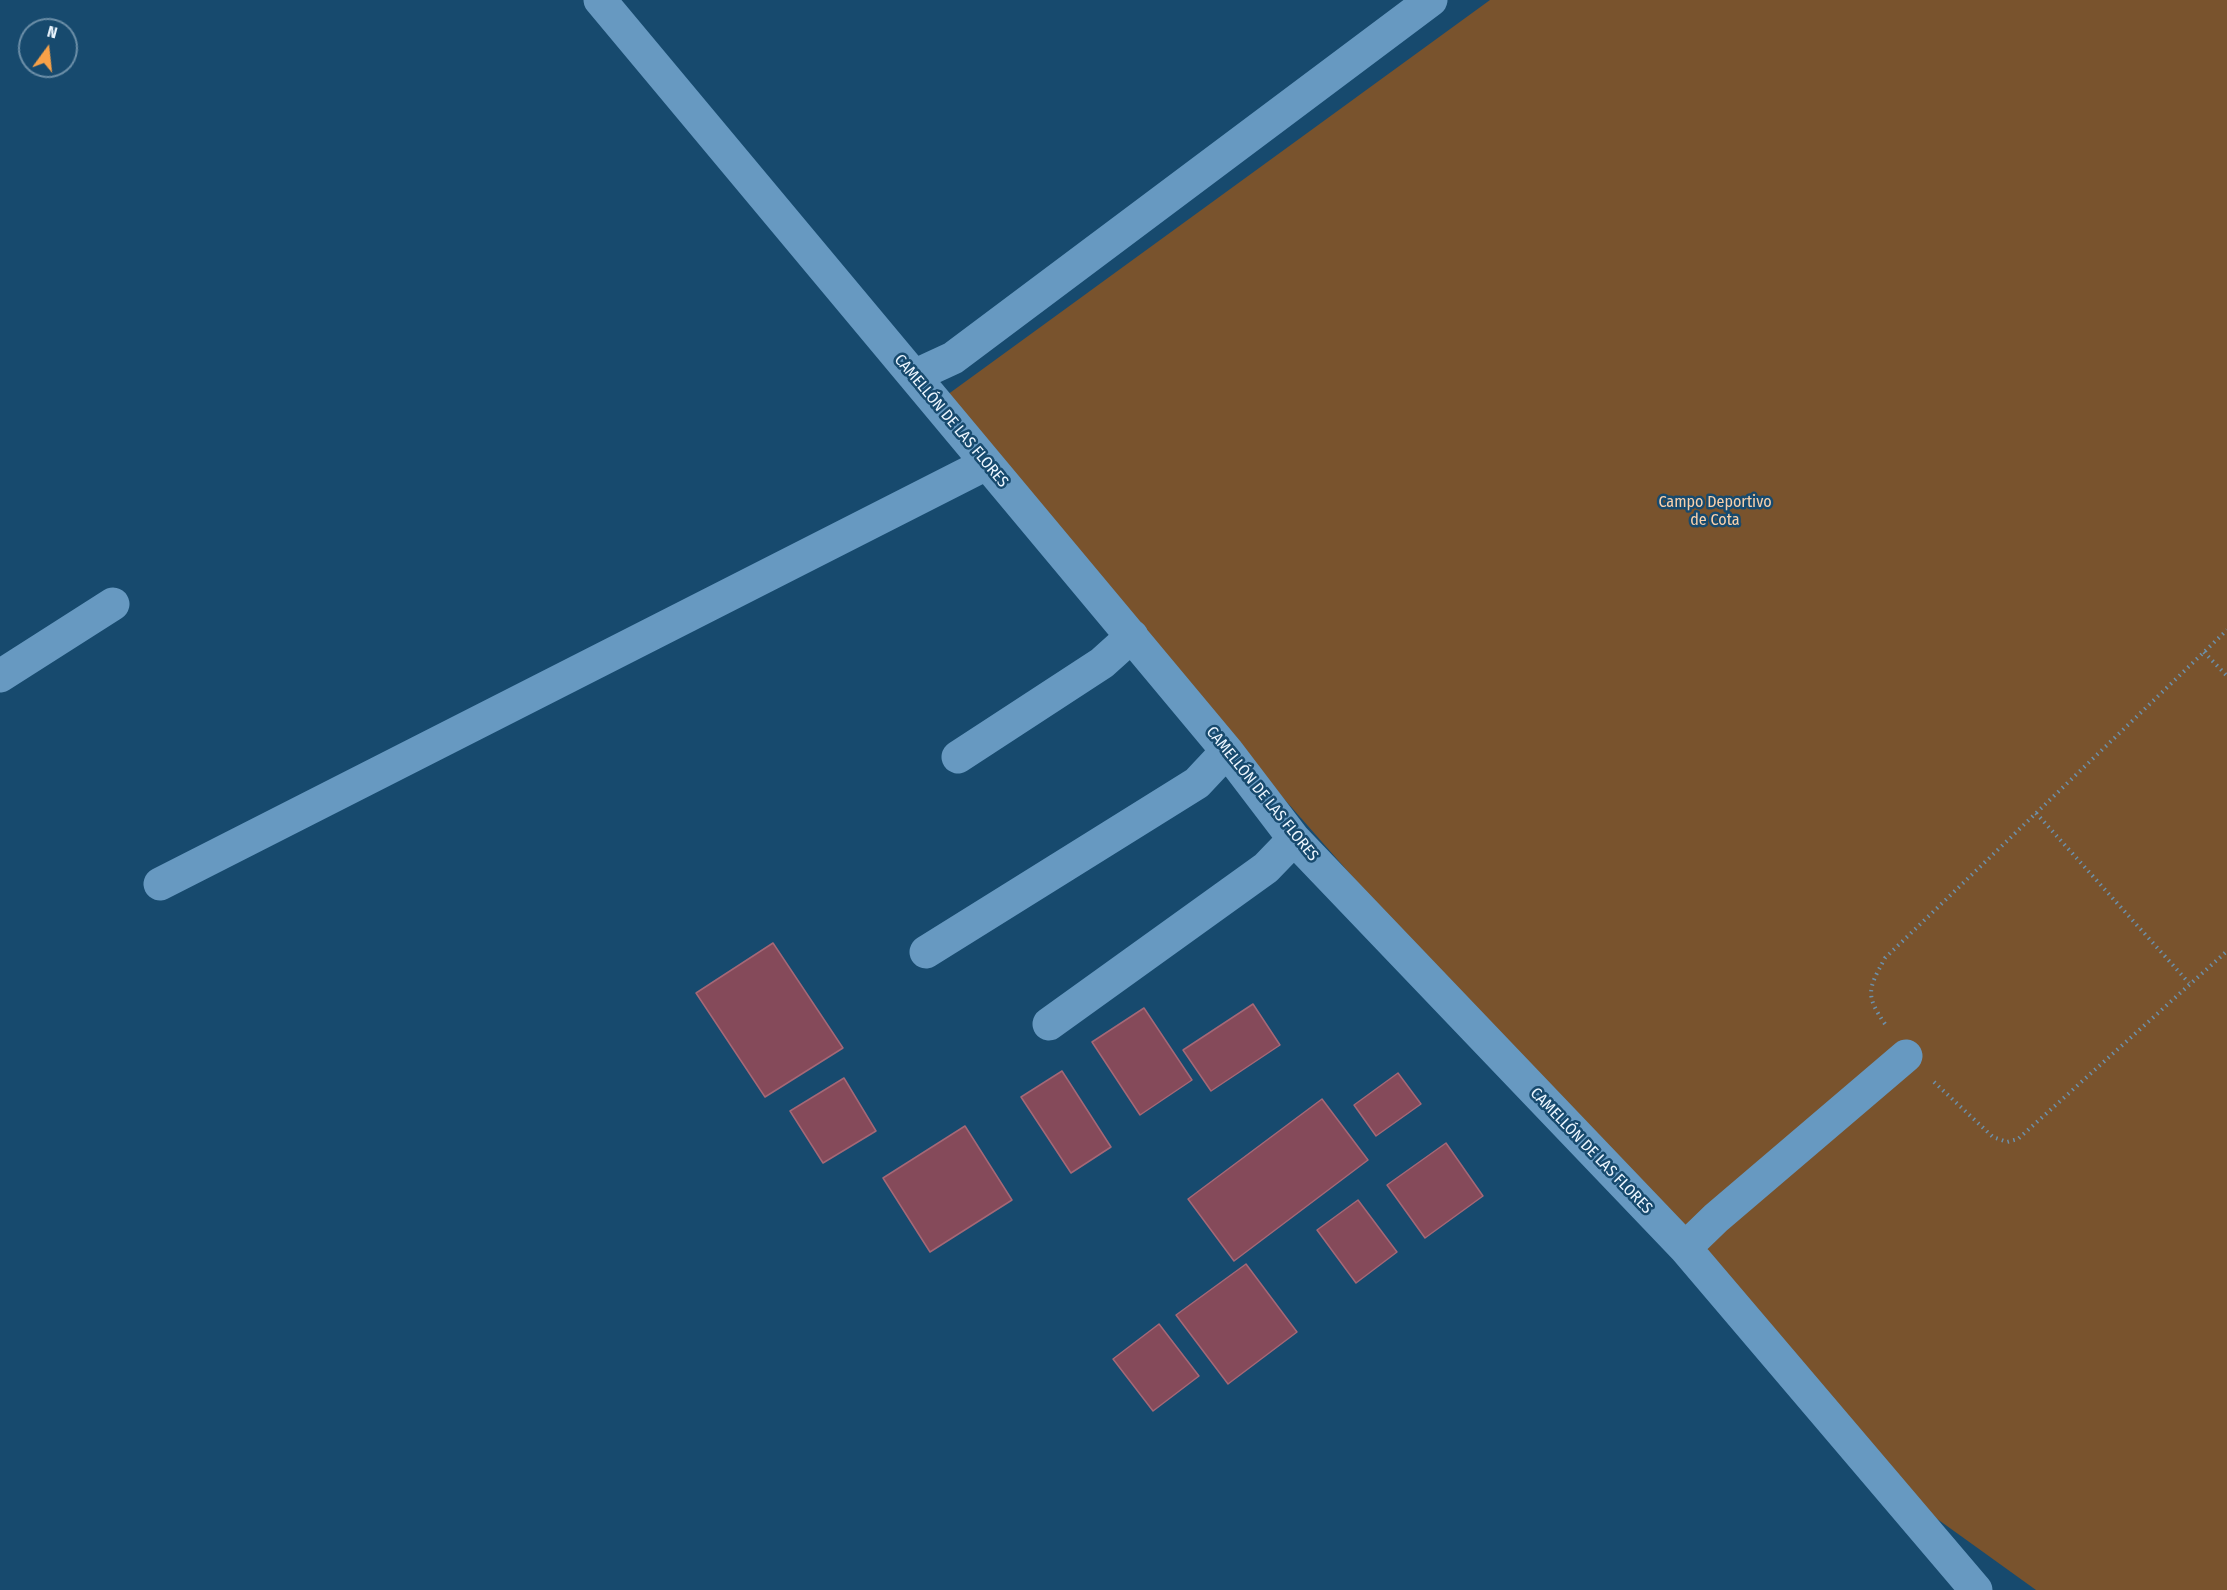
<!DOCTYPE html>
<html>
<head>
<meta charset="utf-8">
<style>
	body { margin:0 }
	#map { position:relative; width:2227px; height:1590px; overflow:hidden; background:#174a6e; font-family:"Fira Sans Condensed",sans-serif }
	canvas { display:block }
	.north { position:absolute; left:18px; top:18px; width:60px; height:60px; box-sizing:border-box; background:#174a6e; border:2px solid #6c8fa8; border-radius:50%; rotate:15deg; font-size:16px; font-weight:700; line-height:24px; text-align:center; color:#ecf6ff }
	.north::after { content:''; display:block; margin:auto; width:21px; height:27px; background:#f7a148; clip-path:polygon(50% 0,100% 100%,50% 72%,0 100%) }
</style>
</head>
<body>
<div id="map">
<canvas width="2227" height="1590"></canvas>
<div class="north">N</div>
</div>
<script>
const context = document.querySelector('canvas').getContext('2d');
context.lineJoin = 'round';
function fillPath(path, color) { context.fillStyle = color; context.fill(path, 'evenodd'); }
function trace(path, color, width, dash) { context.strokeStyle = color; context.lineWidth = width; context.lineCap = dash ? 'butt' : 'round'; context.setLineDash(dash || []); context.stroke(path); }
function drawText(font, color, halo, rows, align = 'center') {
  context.font = font + ' "Fira Sans Condensed",sans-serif'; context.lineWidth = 5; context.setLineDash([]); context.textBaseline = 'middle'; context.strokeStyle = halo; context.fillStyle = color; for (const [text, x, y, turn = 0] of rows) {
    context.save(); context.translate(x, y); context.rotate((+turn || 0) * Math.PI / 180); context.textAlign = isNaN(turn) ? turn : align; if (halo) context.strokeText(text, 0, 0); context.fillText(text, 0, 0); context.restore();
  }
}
fillPath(new Path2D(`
	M1490,0H2227V1590H2036L1883,1480L936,403Z`), '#79532d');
const building = new Path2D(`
	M773,943L843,1048L765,1097L696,993Z
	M1253,1004L1280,1045L1211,1091L1183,1050Z
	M1144,1008L1192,1080L1140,1115L1092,1042Z
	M1062,1071L1111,1147L1071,1173L1021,1097Z
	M1398,1073L1421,1104L1376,1136L1354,1105Z
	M844,1078L876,1131L823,1163L790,1111Z
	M1322,1099L1368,1160L1234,1261L1188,1199Z
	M965,1126L1012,1200L930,1252L883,1178Z
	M1446,1143L1483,1196L1425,1238L1387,1185Z
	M1358,1200L1397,1252L1356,1283L1317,1230Z
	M1246,1264L1297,1332L1228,1384L1176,1315Z
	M1159,1324L1199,1376L1153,1411L1113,1359Z`);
fillPath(building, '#854a5a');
trace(building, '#a56877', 1.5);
trace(new Path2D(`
	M2204,652L2227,676
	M2036,813L2189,983
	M1885,1024C1865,995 1868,989 1885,958L2227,630
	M1934,1082L1993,1137L2007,1142L2018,1139L2227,951`), '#6d90a9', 4, [1.5, 4.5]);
trace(new Path2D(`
	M600,0L1227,751L1294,839L1685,1248L1976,1590
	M914,376L953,358L1431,0
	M0,676L113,604
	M958,757L1102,663L1132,636
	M160,884L986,464
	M926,952L1197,783L1227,751
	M1049,1024L1266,868L1294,839
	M1685,1248L1716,1218L1906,1056`), '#6799c1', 33);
drawText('16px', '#ecf6ff', '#174a6e', [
	["CAMELLÓN DE LAS FLORES",951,421,50],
	["CAMELLÓN DE LAS FLORES",1262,794,51],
	["CAMELLÓN DE LAS FLORES",1591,1151,46]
]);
drawText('16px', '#f9d0ab', '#174a6e', [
	["Campo Deportivo",1715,503],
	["de Cota",1715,521]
]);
</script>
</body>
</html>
